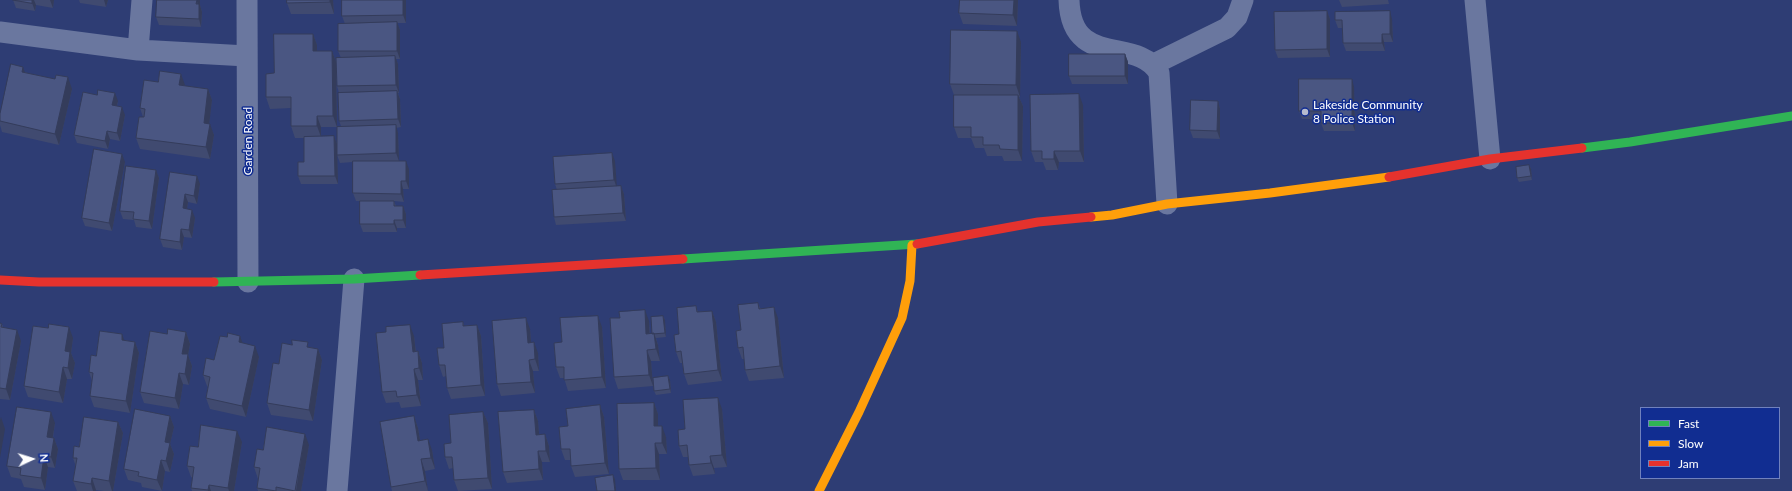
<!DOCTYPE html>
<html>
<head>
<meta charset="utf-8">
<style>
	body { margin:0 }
	#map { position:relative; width:1792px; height:491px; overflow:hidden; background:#2e3d74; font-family:Lato,sans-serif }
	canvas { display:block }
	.legend { position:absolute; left:1640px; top:407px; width:140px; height:72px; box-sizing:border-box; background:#112d91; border:1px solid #7081bd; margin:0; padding:5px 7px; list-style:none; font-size:12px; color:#fff }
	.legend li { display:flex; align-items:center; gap:8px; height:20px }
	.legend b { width:20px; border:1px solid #7081bd }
	.north { position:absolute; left:12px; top:439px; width:40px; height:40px; -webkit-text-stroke:3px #112d91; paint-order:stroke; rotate:86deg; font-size:11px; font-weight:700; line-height:16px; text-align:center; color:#fff }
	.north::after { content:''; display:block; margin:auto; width:14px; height:18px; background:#fff; clip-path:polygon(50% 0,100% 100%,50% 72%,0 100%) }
</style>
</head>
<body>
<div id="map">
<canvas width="1792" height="491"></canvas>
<ul class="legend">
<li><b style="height:5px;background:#30b455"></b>Fast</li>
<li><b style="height:5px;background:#ff9f0a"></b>Slow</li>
<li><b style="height:5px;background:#e5322d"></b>Jam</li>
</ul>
<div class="north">N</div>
</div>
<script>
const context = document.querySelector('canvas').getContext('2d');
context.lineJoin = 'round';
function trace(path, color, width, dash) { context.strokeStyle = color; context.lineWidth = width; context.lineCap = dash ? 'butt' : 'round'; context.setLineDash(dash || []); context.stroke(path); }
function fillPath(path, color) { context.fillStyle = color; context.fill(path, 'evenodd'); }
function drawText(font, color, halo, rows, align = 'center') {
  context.font = font + ' Lato,sans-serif'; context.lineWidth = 3; context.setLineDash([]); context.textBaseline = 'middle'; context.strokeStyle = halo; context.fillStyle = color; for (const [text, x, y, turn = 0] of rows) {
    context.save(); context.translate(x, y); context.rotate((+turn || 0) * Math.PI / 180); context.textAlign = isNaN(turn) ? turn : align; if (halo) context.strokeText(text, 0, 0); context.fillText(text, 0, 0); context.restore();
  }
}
trace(new Path2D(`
	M247,0L248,282
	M1069,0C1071,70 1137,35 1159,73L1167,204
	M1475,0L1490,159
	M0,32L138,50L247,56
	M138,50L142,0
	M1154,64L1227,28L1237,17L1243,0
	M337,491L354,279`), '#6a779f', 21);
trace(new Path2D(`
	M1582,148L1630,142L1792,116
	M683,259L917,244
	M214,282L354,279L420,275`), '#30b455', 9);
trace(new Path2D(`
	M1091,217L1112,215L1167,204L1270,193L1389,177
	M819,491L859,412L902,318L910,281L912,245`), '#ff9f0a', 9);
trace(new Path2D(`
	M1389,177L1490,159L1582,148
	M917,244L1038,222L1091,217
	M420,275L683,259
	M0,280L39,282H214`), '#e5322d', 9);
fillPath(new Path2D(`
	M13,0H54L53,8L36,5L35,11L16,8Z
	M79,0H108L106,7L80,3Z
	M200,0V5L202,12L201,27L159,25L156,17Z
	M333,0L334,14H291L287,3Z
	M406,0V23H397L400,30V59H396L398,64L399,93H398L400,99L401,127L396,128L398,133L399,161L409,169V189H403L404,202L394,201L396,206H403L406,214V228H397V232H363L360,224V201H356L353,193V162L340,163L337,155L338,184H301L298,176L304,162V138H295L291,126V108L270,109L266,97L274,73L313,34L317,45V51H332L336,62L337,127L341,126L339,121V93L337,86L341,58L338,51L345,24L342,16ZM321,127H337V144L334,136L321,137Z
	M960,0H1018L1017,26L963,24L959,13Z
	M1339,0H1388L1389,4L1342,7Z
	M1327,11L1330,19V57L1278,58L1275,50Z
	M1392,19L1393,42H1384L1385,51H1346L1343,43V28H1338L1335,20Z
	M1021,42L1020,97H1019L1023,106L1022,161H1004L1002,156H987L984,148H975L971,138H958L954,127V95L950,84Z
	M1125,54L1128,62V84H1072L1069,76Z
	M25,72L72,89L59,145L2,132L0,125V114Z
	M185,86L208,89L212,100L209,124L214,135L210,159L140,149L136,138L143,117L140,108Z
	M1354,87L1355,131H1324L1321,123V119H1302L1299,111Z
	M118,101L117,106L125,115L120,141L110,139L108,149L77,143L74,135Z
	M1218,101L1220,109V139L1193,138L1190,130Z
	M1083,105L1084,162H1059L1058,170H1046L1043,162H1035L1031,151Z
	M615,161L616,186H621L624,194L626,221L556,225L554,217L557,190L555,184Z
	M125,162L112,231L85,226L82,218Z
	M1529,165L1531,169L1532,180L1519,182L1517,178Z
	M156,170L159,178L152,229L136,227L134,220L123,219L120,211Z
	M170,172L200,184L197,204L188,202L187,209L195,218L192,238L184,237L182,250L163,247L160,239Z
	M758,303L760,308L778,318L784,378L749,381L745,370L744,359H742L738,348L741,330Z
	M696,306L698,312L712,311L716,322L722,381L688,385L684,374L682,363H680L676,352L679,334Z
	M663,316L665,320L666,337L656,338L658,345L660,361H651L653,386L618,389L614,377L620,318L649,321L650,334H652Z
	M463,322L464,326L477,325L481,336L485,396L451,399L447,388L446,376L443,377L439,365L444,348Z
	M0,323L2,324L3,327L21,341L10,400L0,399Z
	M602,327L606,388L568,391L564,378H560L556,367Z
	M530,329L531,342L538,353L539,371H533L535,393L501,396L497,384Z
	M186,332L190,344L188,355L192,366L189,385L183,384L179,409L144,403L140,392L167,334Z
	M414,336L416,352L418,351L422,363L423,380H418L421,406L401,408L399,402L386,403L382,392Z
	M73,338L71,353L75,363L72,379H67L63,403L28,397L24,386Z
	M124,340L135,342L139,353L130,413L94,407L90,396L92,381L89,372L96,356Z
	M243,343L259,357L246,417L210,409L206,398L208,387L207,386L203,375L214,360Z
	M310,347L318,349L322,360L313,421L271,415L267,403L279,364Z
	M670,380L671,393L656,395L654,391Z
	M654,403L658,414V426L666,437L667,454H659L660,480H623L619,469Z
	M600,405L604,417L609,474L575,477L571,466V460H565L561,449L568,426Z
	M722,409L727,467L714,468L715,474L693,476L689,465L688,457H683L679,446L685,429Z
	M534,410L538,421L539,435L545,434L549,446L550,462H542L543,480L507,483L503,472Z
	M483,412L488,423L492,489L458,491L454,480L453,468L449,469L445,457L451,443Z
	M170,416L174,427L170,444L174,454L170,472L165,471L162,491L142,487L141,483L128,480L124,469Z
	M414,416L418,428L420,440L432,450L435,469L425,471L428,491H392L391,487Z
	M118,422L123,433L113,491H104L96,490V491H77L73,481L76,467L73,458L79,447Z
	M55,423L53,438H54L58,449L55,468L48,467L45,490L24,487L21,479L11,477L7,466Z
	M242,442L234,491H192L191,488L193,478L191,477L187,466L198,447Z
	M309,445L301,491H258L257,488L258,479L254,467L263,450Z`), '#404a70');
fillPath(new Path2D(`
	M32,0H34L36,5L35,11L32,3Z
	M50,0H54L53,8Z
	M104,0H108L106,7Z
	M197,0H200V5L202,12L201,27L199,19Z
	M330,0H333L334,14L330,2Z
	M403,0H406V23L403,15Z
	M1014,0H1018L1017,26L1013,15Z
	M1327,11L1330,19V57L1327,49Z
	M1390,11L1392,19L1393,42L1390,34Z
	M397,22L400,30V59L397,51Z
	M1017,31L1021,42L1020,97L1016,85Z
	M313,34L317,45V63L313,51Z
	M1382,34L1384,42L1385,51L1382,43Z
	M332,51L336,62L337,127L333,116Z
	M1125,54L1128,62V84L1125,76Z
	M395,56L398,64L399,93L396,85Z
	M23,67L27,78L22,72Z
	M181,74L185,85H179Z
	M68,77L72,89L59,145L55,134Z
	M1352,79L1354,87L1355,131L1352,123Z
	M208,89L212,100L208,134L204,123Z
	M397,91L400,99L401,127L398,119Z
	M115,93L118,101L115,113L112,105Z
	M1079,94L1083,105L1084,162L1080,151Z
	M1018,95L1023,106L1022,161L1018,150Z
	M1218,101L1220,109V139L1217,131Z
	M122,107L125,115L120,141L117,133Z
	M317,116L321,127V137L317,126Z
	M210,124L214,135L210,159L206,147Z
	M396,125L398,133L399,161L396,153Z
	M107,131L110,139L108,149L105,141Z
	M334,136L337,144L338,184L335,176Z
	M1054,151L1059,162L1058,170L1054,159Z
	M612,153L615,161L617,188L614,180Z
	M122,154L125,162L112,231L109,223Z
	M406,161L409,169V189L406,181Z
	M1529,165L1531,169L1532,180L1531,176Z
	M156,170L159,178L152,229L149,221Z
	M197,176L200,184L197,204L194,196Z
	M401,181L403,189L404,202L401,194Z
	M621,186L624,194L626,221L623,213Z
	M185,194L188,202L186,216L183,208Z
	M403,206L406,214V228L403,220Z
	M192,210L195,218L192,238L189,230Z
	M394,220L397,228V232L394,224Z
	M181,229L184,237L182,250L180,242Z
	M774,307L778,318L784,378L780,366Z
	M645,310L649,321L650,345L646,334Z
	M712,311L716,322L722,381L718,370Z
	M598,316L602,327L606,388L602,377Z
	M663,316L665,320L666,337L665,333Z
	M526,318L530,329L532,354L528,343Z
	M410,325L414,336L417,363L413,352Z
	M477,325L481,336L485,396L481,385Z
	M69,327L73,338L71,353L75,363L72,379L68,368L65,351Z
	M17,330L21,341L10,400L6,389Z
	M186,332L190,344L188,355L192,366L189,385L185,374L182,354Z
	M654,333L658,345L660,361L656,349Z
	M122,334L126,345L122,340Z
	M240,336L244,347L239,342Z
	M135,342L139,353L130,413L126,401Z
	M534,342L538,353L539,371L535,359Z
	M255,346L259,357L246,417L242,406Z
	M318,349L322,360L313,421L309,410Z
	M647,350L651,361L653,386L649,375Z
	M418,351L422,363L423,380L419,368Z
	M529,360L533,371L535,393L531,382Z
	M63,367L67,379L63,403L59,392Z
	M414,369L418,380L421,406L417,395Z
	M179,373L183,384L179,409L175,398Z
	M668,376L670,380L671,393L670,389Z
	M718,398L722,409L727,467L722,455Z
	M654,403L658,414V437L654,426Z
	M600,405L604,417L609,474L605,463Z
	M534,410L538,421L540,446L536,435Z
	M51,412L55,423L51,448L47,437Z
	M483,412L488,423L492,489L488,478Z
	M170,416L174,427L170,444L174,454L170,472L166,461L165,442Z
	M414,416L418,428L422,452L418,441Z
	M1,417L5,429L0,458V421Z
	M118,422L123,433L113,491H112L109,481Z
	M662,426L666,437L667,454L662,443Z
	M237,431L242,442L234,491H229L228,488Z
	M305,434L309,445L301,491H296Z
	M545,434L549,446L550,462L546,451Z
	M54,438L58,449L55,468L51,457Z
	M428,439L432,450L435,469L431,458Z
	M655,443L659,454L660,480L656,468Z
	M538,451L542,462L543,480L539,469Z
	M44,456L48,467L45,490L41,478Z
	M710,456L714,468L715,474L711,463Z
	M421,459L425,471L428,491L425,481Z
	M161,460L165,471L162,491L157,480Z
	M613,475L615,479L616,491H615Z
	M92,478L96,490V491H93L91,484Z
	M209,485L211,491H208V490Z`), '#343c5b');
const building = new Path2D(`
	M13,0H32V3Z
	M157,0H197L196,4H199V19L156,17Z
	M287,0H330V2L287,3Z
	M342,0H403V15L342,16Z
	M960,0H1014L1013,15L959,13Z
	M1327,11V49L1275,50L1274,12Z
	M1390,11V34H1382V43H1343L1342,20H1335V12Z
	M397,22V51H338V24Z
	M951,30L1017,31L1016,85L950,84Z
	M274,34H313V51H332L333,116H317V126H291V97H266V74L274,73Z
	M1069,54H1125V76H1069Z
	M395,56L396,85L337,86L336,58Z
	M11,64L23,67L22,72L55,79L56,75L68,77L55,134L0,121V114Z
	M160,71L181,74L179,85L208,89L204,123L210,124L206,147L136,138L139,117H144L145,109L140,108L144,80L158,82Z
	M1299,79H1352V123H1321V111H1299Z
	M98,90L115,93L112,105L122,107L117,133L107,131L105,141L74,135L83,92L97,95Z
	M397,91L398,119L339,121L338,93Z
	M1079,94L1080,151H1054V159H1042V151H1031L1030,95Z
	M954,95H1018V150L1000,149L999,145H983V137H971V127H954Z
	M1191,100L1218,101L1217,131L1190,130Z
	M396,125V153L337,155V127Z
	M334,136L335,176H298V162H304V137Z
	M94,149L122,154L109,223L82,218Z
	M612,153L614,180L555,184L553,157Z
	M353,161H406V181H401V194L353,193Z
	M1529,165L1531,176L1517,178L1516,167Z
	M126,166L156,170L149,221L133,219L134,212L120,211Z
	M170,172L197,176L194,196L185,194L183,208L192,210L189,230L181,229L180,242L160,239Z
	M621,186L623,213L554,217L552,190Z
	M360,201H394V206H403V220H394V224H360Z
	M758,303L759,309L774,307L780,366L745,370L743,347L738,348L736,331L741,330L738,305Z
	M696,306L697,312L712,311L718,370L684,374L681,351L676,352L674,335L679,334L677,308Z
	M645,310L646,334L654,333L656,349L647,350L649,375L614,377L610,318H620L619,312Z
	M598,316L602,377L564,380V367H556L554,343L562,342L560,318Z
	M663,316L665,333L652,334L651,317Z
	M526,318L528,343L534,342L535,359L529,360L531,382L497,384L492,321Z
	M463,322V326L477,325L481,385L447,388L445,365H439L437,348H444L442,324Z
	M0,323L2,324L1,327L17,330L6,389L0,388Z
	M49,324L69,327L65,351L70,352L68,368L63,367L59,392L24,386L33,326L48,328Z
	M410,325L413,352L418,351L419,368L414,369L417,395L397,397L396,391L382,392L376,333L386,332V327Z
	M168,329L186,332L182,354H188L185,374L179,373L175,398L140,392L150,331L167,334Z
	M100,331L122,334V340L135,342L126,401L90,396L93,373L89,372L91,355L96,356Z
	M228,333L240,336L239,342L255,346L242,406L206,398L210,377L203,375L206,358L214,360L220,336L227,337Z
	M292,340L308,342L307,347L318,349L309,410L267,403L273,363L279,364L282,343L292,345Z
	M668,376L670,389L654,391L653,378Z
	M718,398L722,455L710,456L711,463L689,465L687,445L679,446L678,430L685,429L683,400Z
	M654,403V426H662V443H655L656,468L619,469L617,404Z
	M600,405L605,463L571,466L570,449H561L559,427L568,426L566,409Z
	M17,407L51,412L47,437L54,438L51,457L44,456L41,478L20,475L21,468L7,466Z
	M135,409L170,416L165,442L170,443L166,461L161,460L157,480L138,476L139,472L124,469Z
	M534,410L536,435L545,434L546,451H538L539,469L503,472L498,412Z
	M483,412L488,478L454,480L452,457H445L444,444L451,443L449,415Z
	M414,416L418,441L428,439L431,458L421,459L425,481L391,487L380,422Z
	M84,417L118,422L109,481L92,478L91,484L73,481L77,458H73L74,446L79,447Z
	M201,425L237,431L228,488L209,485L208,490L191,488L194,467L187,466L190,446L198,447Z
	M267,427L305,434L295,491L276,487V491L257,488L260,468L254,467L257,449L263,450Z
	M613,475L615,491H597L595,478Z`);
fillPath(building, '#4a5682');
trace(building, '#343c5b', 1);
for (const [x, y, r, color] of [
	[1305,112,4,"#b6bbce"]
]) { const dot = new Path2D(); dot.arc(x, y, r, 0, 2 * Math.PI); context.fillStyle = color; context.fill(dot); trace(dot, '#112d91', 1.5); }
drawText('12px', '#fff', '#112d91', [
	["Lakeside Community",1313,105],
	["8 Police Station",1313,119]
], 'left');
drawText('12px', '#fff', '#112d91', [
	["Garden Road",248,141,-90]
]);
</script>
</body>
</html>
